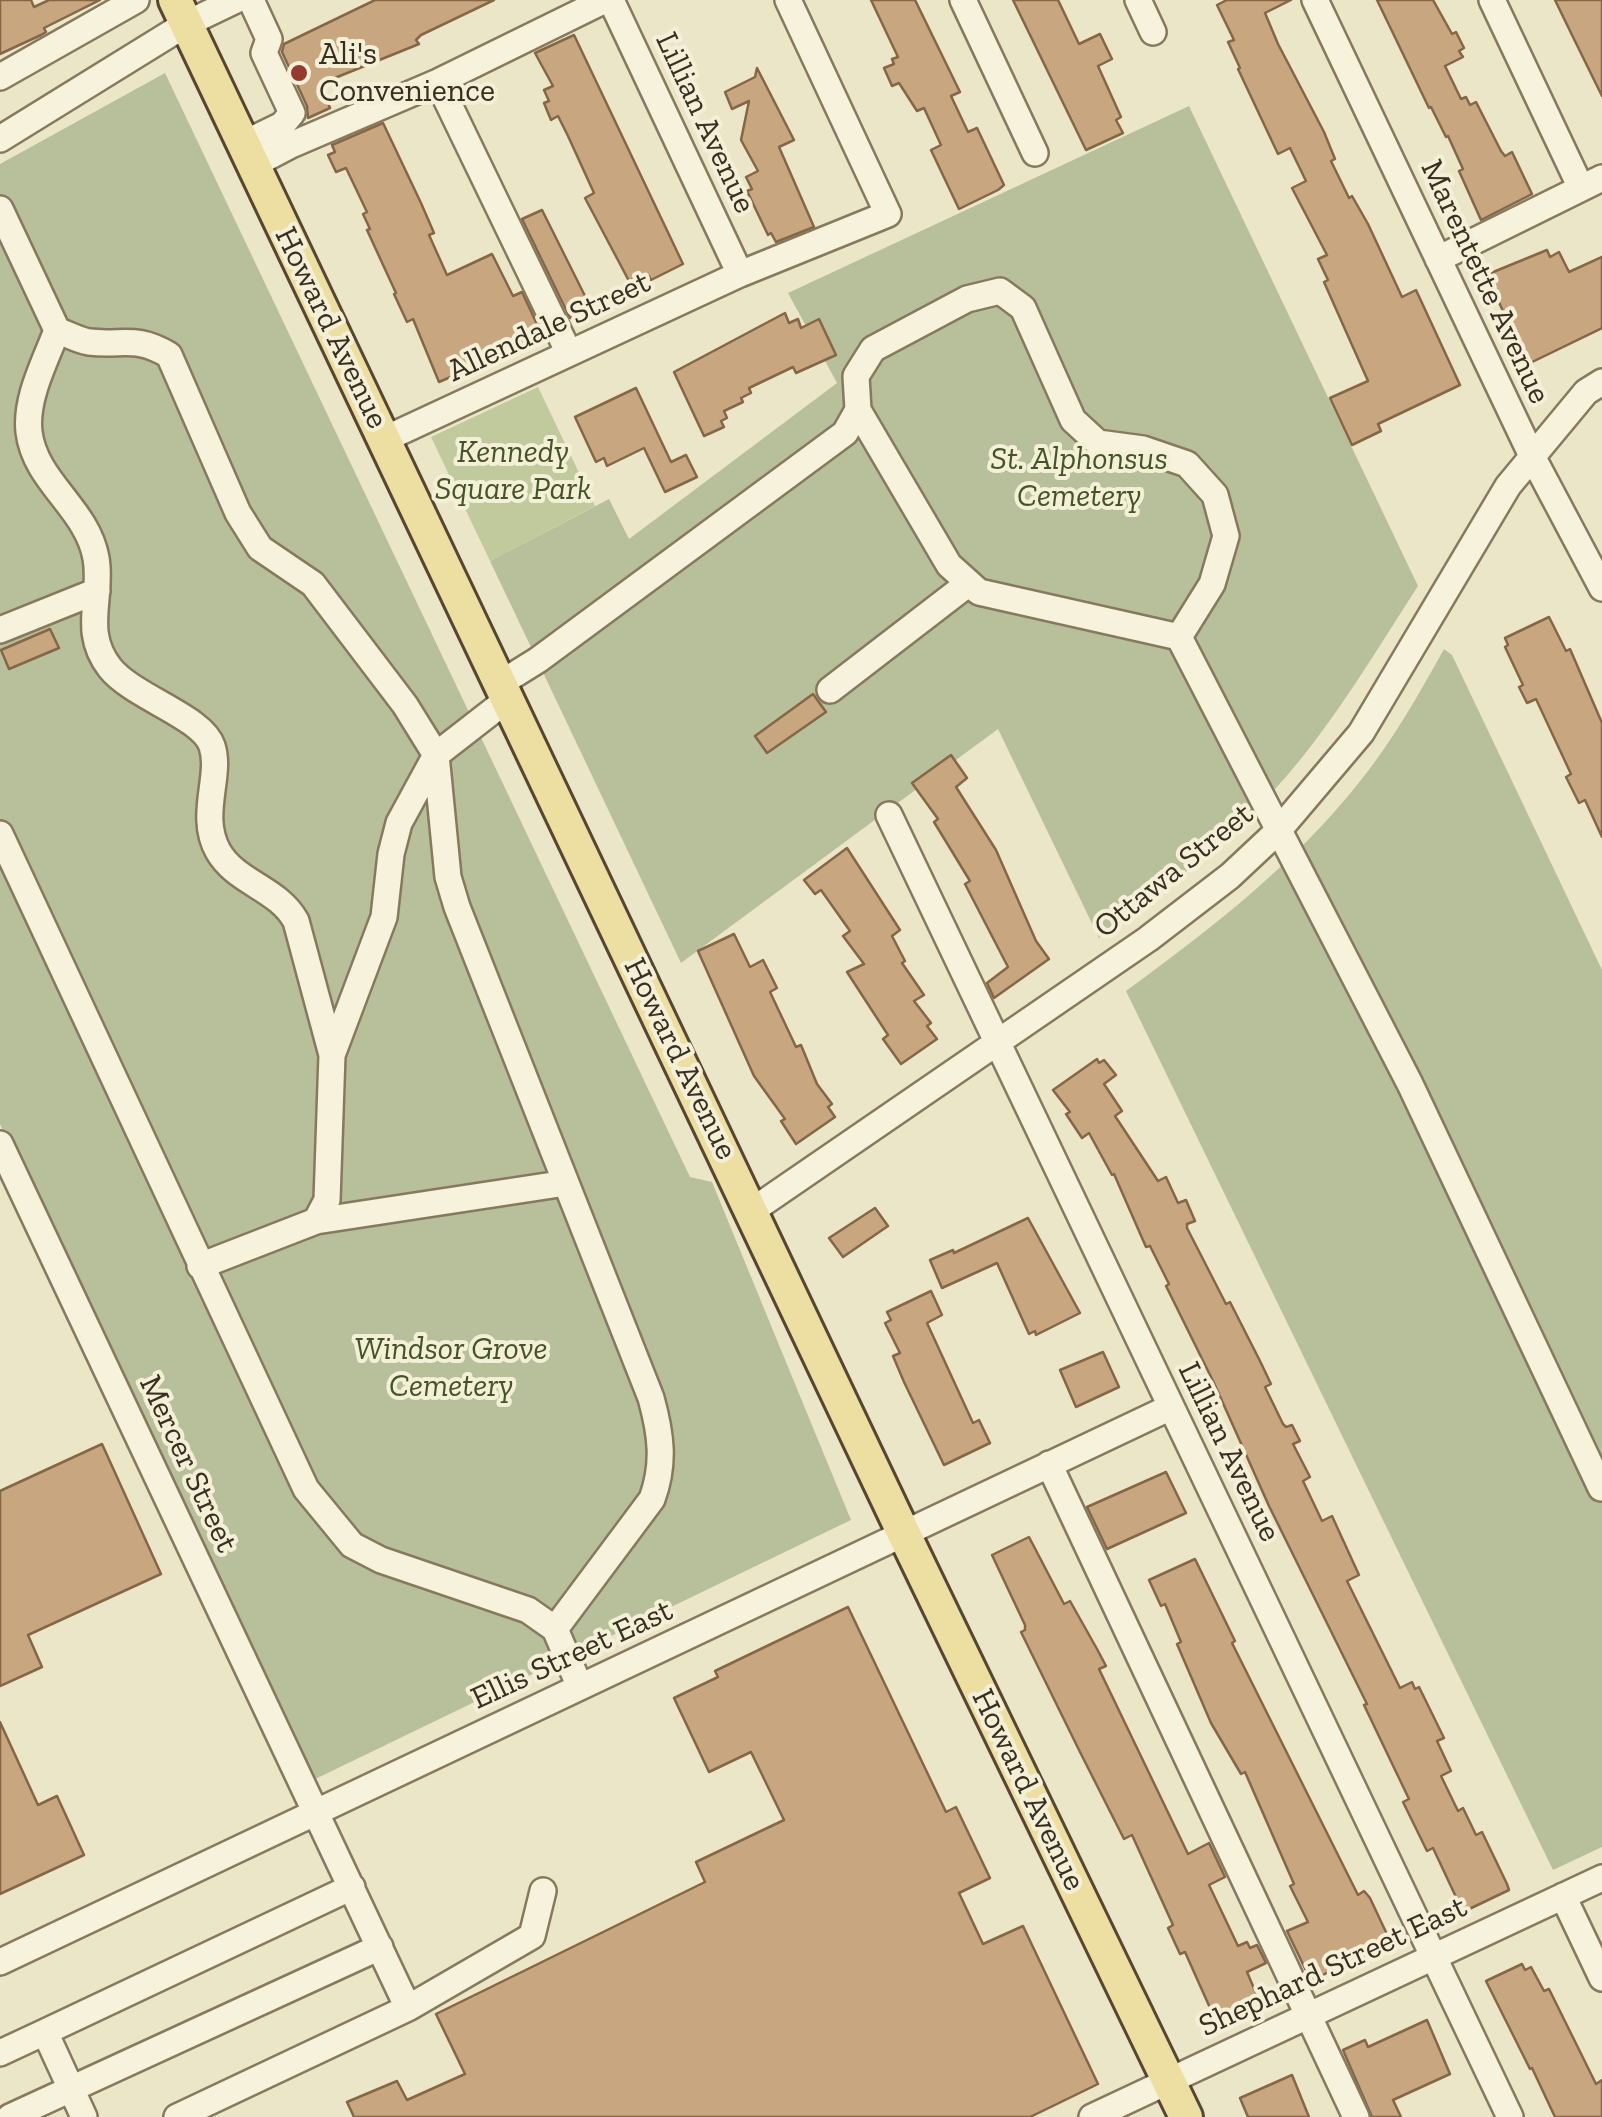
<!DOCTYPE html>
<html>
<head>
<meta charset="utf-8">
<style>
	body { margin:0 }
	canvas { display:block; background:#ece6c8 }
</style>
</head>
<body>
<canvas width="1602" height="2117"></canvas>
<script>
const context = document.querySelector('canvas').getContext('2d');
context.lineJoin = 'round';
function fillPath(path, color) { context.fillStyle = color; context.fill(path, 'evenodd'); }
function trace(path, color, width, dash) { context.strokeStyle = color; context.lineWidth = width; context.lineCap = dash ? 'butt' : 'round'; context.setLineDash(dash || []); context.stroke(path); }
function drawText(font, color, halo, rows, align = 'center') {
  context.font = font + ' "Zilla Slab",serif'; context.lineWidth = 8; context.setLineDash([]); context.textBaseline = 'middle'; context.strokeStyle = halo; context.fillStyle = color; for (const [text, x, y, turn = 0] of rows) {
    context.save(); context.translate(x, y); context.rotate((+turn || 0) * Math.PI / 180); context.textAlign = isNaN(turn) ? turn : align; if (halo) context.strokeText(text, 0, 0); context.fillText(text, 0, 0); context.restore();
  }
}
fillPath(new Path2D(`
	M538,387L595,506L490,561L431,437Z`), '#c0ca9c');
fillPath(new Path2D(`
	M165,73L690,1177L712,1182L851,1520L305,1784L0,1124V164Z
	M1189,106L1418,586C1370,660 1325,738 1263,802C1214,854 1156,896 1099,938L998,729L681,963L490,561L609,499L629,539L837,383L788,293Z
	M1444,649L1452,655L1602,970V1847L1553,1870L1126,991C1212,928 1295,864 1361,780C1393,740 1419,694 1444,649Z`), '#b7c09b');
const building = new Path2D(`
	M0,0H31L34,7L49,0H100L44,28L46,32L41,35L0,54Z
	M375,0H494L421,35L416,40L419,44L320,84L330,108L308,118L307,106L282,52L284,44Z
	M871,0H915L960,92L951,96L968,132L977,128L1004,185L998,190L959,209L931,150L941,145L924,108L917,111L899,83L892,86L884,68L894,64L892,59L898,57Z
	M1013,0H1058L1079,44L1100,34L1112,59L1098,66L1121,117L1116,120L1123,133L1086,150Z
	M1227,0H1291L1265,13L1278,44L1324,132L1335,159L1331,161L1349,198L1352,196L1368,224L1402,297L1416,290L1460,385L1378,424L1381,431L1352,445L1330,398L1368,381L1324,282L1328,280L1318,259L1327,255L1292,188L1306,181L1290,148L1278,154L1238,69L1240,68L1228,42L1234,40L1217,5Z
	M1377,0H1433L1452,34L1456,32L1464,48L1459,51L1463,57L1445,66L1461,99L1466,97L1470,105L1476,102L1501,151L1505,156L1512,152L1532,194L1481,220L1459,171L1463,169L1448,136L1446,137L1431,107L1429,108Z
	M1555,0H1602V96L1572,35Z
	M574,35L683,264L651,280L649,276L641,280L640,276L629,281L585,198L594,193L568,136L558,116L551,120L544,103L549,101L544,90L553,86L535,53Z
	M757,68L794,140L779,147L814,227L776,242L771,233L768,235L747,191L752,189L746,177L758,171L741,140L749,101L732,109L725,92L755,77Z
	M383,123L421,203L434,233L429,235L447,275L492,254L513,296L522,292L543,337L439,382L413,319L407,322L394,294L396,293L367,230L370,229L363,214L367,212L346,168L336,172L328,155L335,152L332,145Z
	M542,210L591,308L570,318L522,219Z
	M1547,250L1550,257L1559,252L1569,272L1602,257V328L1528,364L1486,275Z
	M785,313L789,323L798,319L801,328L819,319L836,355L796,373L793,367L749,388L751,393L741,398L743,402L724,411L727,418L721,421L724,427L704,436L674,372Z
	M636,388L671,462L686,455L697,477L665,492L644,448L607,466L604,458L596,462L575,417Z
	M1549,617L1566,651L1570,649L1602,723V837L1585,800L1579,803L1566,777L1571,774L1536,699L1527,703L1519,687L1523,685L1505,647L1508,645L1505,638Z
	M50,629L59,648L9,669L1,650Z
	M813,694L826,712L767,753L755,736Z
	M951,755L967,778L956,787L996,850L1036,941L1049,959L994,998L987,983L1008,967L965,884L970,881L934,822L938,819L912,783Z
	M847,848L900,930L892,936L905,961L902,963L924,995L914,1001L931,1023L927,1026L937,1039L901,1064L883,1039L888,1035L847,972L864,964L843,936L850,931L821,890L815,894L804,880Z
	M734,934L750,967L763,960L777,988L770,992L796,1047L801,1045L817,1084L832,1104L828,1107L835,1117L796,1144L781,1121L785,1119L754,1076L698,951Z
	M1097,1059L1099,1063L1104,1060L1116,1075L1104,1084L1122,1111L1115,1116L1158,1181L1166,1177L1178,1203L1186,1200L1195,1221L1187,1224V1228L1226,1304L1230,1302L1260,1361L1271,1384L1265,1387L1283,1424L1286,1427L1292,1425L1300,1441L1293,1444L1310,1477L1303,1481L1322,1521L1332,1516L1359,1575L1347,1581L1400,1688L1412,1682L1415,1689L1419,1687L1444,1738L1437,1741L1451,1771L1441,1776L1458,1811L1463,1808L1476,1835L1482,1832L1507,1884L1509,1890L1463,1912L1433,1848L1427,1851L1403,1802L1409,1799L1364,1705L1367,1704L1269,1506L1214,1383L1166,1286L1169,1284L1150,1246L1146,1247L1114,1174L1112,1175L1089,1133L1082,1138L1066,1114L1070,1112L1053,1090Z
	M875,1208L888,1226L843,1257L829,1238Z
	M1028,1218L1080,1313L1036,1335L1035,1331L1029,1334L997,1263L942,1288L930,1260L953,1250L954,1253Z
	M931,1291L942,1315L927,1323L973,1423L979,1420L990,1443L944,1465L904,1382L893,1356L900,1353L885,1323L891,1320L887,1312Z
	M1103,1352L1119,1387L1076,1407L1060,1370Z
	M102,1444L161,1574L28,1635L42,1667L0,1686V1491Z
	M1166,1472L1186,1513L1107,1549L1087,1507Z
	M1029,1537L1064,1604L1070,1601L1097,1649L1106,1666L1099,1669L1188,1854L1209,1843L1225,1877L1209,1885L1238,1946L1247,1942L1250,1948L1257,1945L1266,1963L1247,1972L1259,2000L1215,2019L1185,1952L1180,1954L1168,1928L1173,1925L1132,1835L1124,1839L1080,1752L1021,1632L1025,1630V1625L992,1555Z
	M1195,1559L1235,1641L1232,1643L1358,1895L1364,1891L1370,1898L1392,1945L1329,1971L1312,1983L1287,1931L1308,1922L1290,1886L1294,1884L1245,1772L1241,1774L1211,1723L1177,1644L1181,1642L1165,1604L1161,1606L1149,1580Z
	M848,1607L946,1812L956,1807L990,1878L959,1893L983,1944L1023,1926L1098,2084L1030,2117H354L347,2102L397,2081L407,2100L465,2074L436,2014L705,1882L696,1862L784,1820L751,1752L709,1772L674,1698L718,1677L715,1671Z
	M0,1722L38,1805L57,1796L84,1855L0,1894Z
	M1522,1964L1525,1970L1531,1967L1544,1991L1549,1989L1596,2084L1602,2080V2117H1555L1532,2068L1530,2069L1486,1981Z
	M1427,2020L1450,2074L1393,2100L1401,2117H1372L1343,2050L1365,2040L1368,2047Z
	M1292,2075L1309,2117H1248L1240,2098Z`);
fillPath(building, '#c8a680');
trace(building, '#856645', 2.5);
const minor = new Path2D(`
	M611,0L740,274
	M963,0L1035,153
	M1138,0L1153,32
	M1315,0L1532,456L1602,588
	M1492,0L1581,188
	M0,77L136,0
	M438,82L569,353
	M0,139L186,24L236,0
	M243,144L282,125L292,113L264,53L269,39L251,0
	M253,165L291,145L438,82L605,0
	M0,209L57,330C46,360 25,398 29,432C35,482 87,508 96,558C103,598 81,631 110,668C133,697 203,717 212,746C222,776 198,815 218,851C236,883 278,888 296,921L332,1055L327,1200L316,1221
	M1438,259L1602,178
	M57,330C67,334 78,340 89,342C123,346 135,335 169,355L238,513L260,548L313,584L405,705L436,755L399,823L391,854L384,917L332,1055
	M385,439L740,274L888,214L788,0
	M0,630L97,591
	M1179,637L979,592L949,565L858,410L856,376L873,349L967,299L1000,291L1023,308L1073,420L1098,443L1143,449L1187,464L1215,495L1226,536L1212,584L1179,637L1410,1084L1601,1488
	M501,683L538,660L845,433L858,410
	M830,690L969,583
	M508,699L436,755L448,877L457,907L651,1398C661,1434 665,1464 652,1499L555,1629L580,1687
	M889,815L1510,2117
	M0,834L306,1489L352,1545L381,1560L528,1610L555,1629
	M0,1144L408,2008L177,2117
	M753,1210L1148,939L1230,876L1278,831L1361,733L1508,486L1586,392L1602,382
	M200,1266L316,1221L566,1183
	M1049,1464L1356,2117
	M1563,1896L1602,1978
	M0,1962L1171,1407
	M408,2008L532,1936L543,1891
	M0,2053L45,2032
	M10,2117L380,1947
	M84,2117L45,2032L352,1887
	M1092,2117L1602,1878`);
const major = new Path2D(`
	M175,0L904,1534L1186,2117`);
trace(minor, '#87795e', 30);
trace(major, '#564632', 38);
trace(minor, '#f7f2db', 25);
trace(major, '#eddea2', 32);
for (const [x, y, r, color] of [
	[299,73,10,"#933b31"]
]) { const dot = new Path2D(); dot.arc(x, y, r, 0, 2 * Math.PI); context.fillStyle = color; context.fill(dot); trace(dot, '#f4efd7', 4); }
drawText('32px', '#392f21', '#f4efd7', [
	["Ali's",319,55],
	["Convenience",319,92]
], 'left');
drawText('32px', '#392f21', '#f4efd7', [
	["Lillian Avenue",705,123,65],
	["Marentette Avenue",1485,282,65],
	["Allendale Street",549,327,-25],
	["Howard Avenue",331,328,64],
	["Ottawa Street",1174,871,-39],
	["Howard Avenue",680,1059,64],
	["Lillian Avenue",1229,1452,64],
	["Mercer Street",188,1464,65],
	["Ellis Street East",572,1655,-25],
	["Howard Avenue",1028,1790,64],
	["Shephard Street East",1333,1967,-25]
]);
drawText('italic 32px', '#445428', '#f4efd7', [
	["Kennedy",513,453],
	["Square Park",513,490],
	["St. Alphonsus",1079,460],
	["Cemetery",1079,497],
	["Windsor Grove",451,1350],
	["Cemetery",451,1387]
]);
</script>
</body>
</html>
